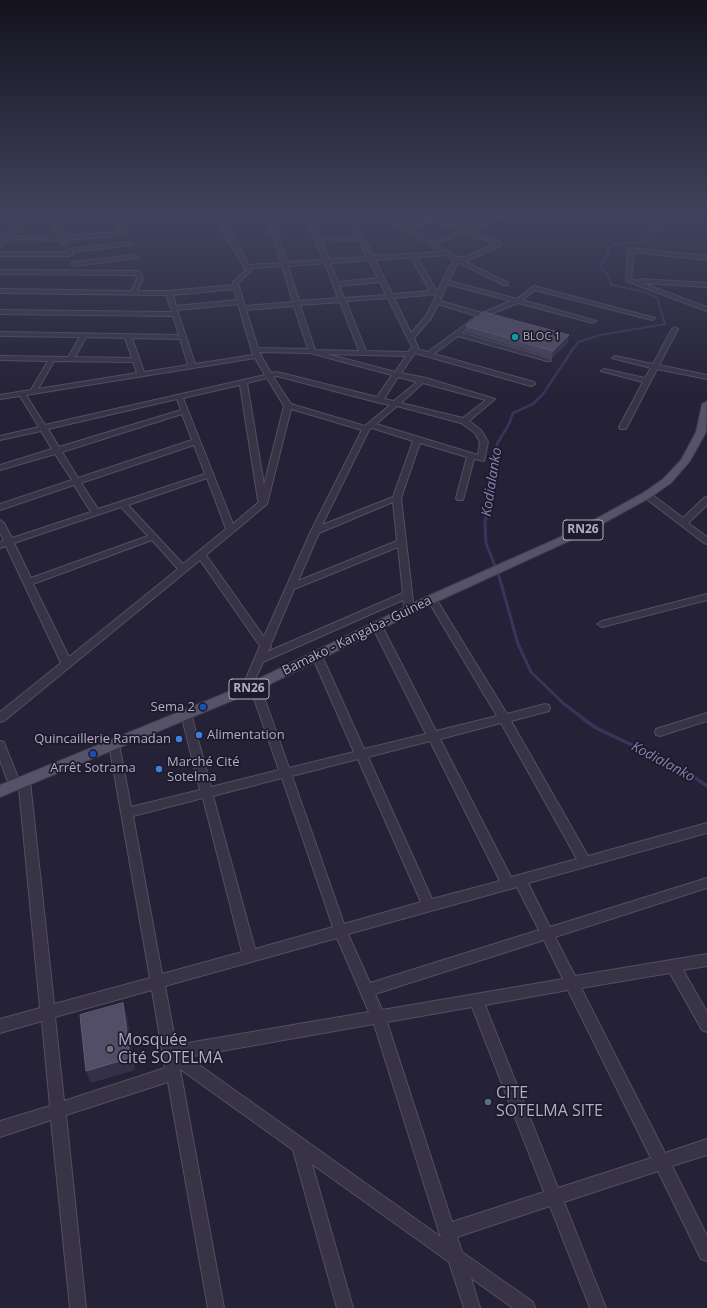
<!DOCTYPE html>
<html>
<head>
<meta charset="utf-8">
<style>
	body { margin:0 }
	canvas { display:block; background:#252136 }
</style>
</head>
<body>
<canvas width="707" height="1308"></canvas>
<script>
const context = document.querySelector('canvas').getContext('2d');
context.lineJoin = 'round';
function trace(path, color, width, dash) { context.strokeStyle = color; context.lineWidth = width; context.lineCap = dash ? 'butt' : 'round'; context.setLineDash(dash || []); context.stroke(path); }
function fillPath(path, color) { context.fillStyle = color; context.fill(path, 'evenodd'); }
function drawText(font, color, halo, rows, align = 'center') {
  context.font = font + ' "Open Sans",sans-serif'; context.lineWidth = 3.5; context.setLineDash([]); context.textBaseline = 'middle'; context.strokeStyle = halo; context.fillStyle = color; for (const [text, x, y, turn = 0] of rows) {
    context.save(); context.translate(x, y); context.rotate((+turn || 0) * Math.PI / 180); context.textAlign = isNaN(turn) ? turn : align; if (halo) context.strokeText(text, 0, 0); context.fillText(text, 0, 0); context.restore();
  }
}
trace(new Path2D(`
	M575,347L578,342L600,335L665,324L657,297L641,291L612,285L605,271L600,268L608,254V247L615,244L644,243L647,232L669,223L672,216`), '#3b335a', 2);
trace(new Path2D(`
	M487,511L497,444L509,424L513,413L533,404L543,394L575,346`), '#3b335a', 2.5);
trace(new Path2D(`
	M487,510L485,524L486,543L499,576L518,644L531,672L563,703L584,719`), '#3b335a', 3);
trace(new Path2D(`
	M582,718L596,728L681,768L707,786`), '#3b335a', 3.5);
const minor = new Path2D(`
	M31,216H37L12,236H59L52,223L55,221L58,223L64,236L120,232L115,216H121L126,233L123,235L66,240L68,244L65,246L63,245L60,240L8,239L0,247V241L2,239H0V235H5Z
	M221,216H227L230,233L249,265L281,263L266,216H272L287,262L323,260L306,216H312L321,239L357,237L347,216H353L373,256L440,252L381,216H387L406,227L427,219L422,216L436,217V218L465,229L499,216H506L470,231L502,243V245L469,260L464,261L508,283V285H504L458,262L449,281L517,299L534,286L655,318L652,320L535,290L522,300L596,321L593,323L518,303L488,315V317H483L462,333L551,359V361H547L458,336L434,354L534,382L535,384L531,386L415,353L401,373L426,378L495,399L469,421L481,430L488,442L484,461L474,459L463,500H457L456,498L467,457L420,443L401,498L414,610L409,613L406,612L403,600L263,662L254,682L259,683L260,686L289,768L354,752L312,656L317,653L322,656L364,749L426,734L372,626L377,623L382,626L436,731L497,716L427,599L429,597H435L507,714L545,704L549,705L550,708L549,711L511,721L588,856L707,823V833L528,883L550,927L707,878V888L555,937L575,976L707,954V966L683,970L707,1012V1032L702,1030L670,973L581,988L665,1153L707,1139V1155L672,1166L707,1236V1261L701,1259L658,1171L564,1202L606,1308H590L550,1206L457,1237L462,1252L533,1302L535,1308H513L471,1278L480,1308H464L449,1262L312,1164L353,1308H337L293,1150L180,1069L224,1308H208L168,1082L66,1115L86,1308H70L51,1120L0,1137V1121L50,1106L42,1021L0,1033V1019L40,1008L19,788L15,790L11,788L9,785L0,760V741L4,742L5,745L19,780L24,777L28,778L30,781L54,1004L150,978L109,744L110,741L114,740L118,741L119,744L131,807L200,790L181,714L182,711H190L191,714L211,787L279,770L251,690L250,693H242L241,690L260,646L200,560L4,721L0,722V712L61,663L6,546L0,548V542L4,541L0,532V520L4,523L12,538L91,512L74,485L0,510V504L72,480L55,454L0,470V465L52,449L41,431L0,440V436L39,427L20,396L0,399V395L31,390L48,361L0,360V356L68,357L80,337L0,336V332L179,335L173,316L0,314V310L172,312L166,295L0,293V289L131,291L137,279L136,275L0,274V270L138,271L141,273L143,279L137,291H169L233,285V282L246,270L224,233ZM432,221L460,231L431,242L410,229ZM465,233L495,244L466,257H457L435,244ZM359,240L367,257L329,259L322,242ZM445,255L453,260L438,290H436L417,257ZM411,257L430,291L392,294L375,260ZM369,260L378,278L338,282L330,263ZM325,263L338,298L299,301L288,266ZM282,266L293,302L245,306L238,283L251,271V268ZM380,282L386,295L344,298L339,286ZM447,284L511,301L482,313L440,301ZM234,289L237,300L176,306L173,295ZM437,294L426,316L411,333L394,298ZM388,298L412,347L408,352L366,351L346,301ZM340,302L359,351L315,350L300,305ZM238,304L253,355L195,364L177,310ZM438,304L477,316L428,352L417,349L418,347L414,338L431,318ZM294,306L308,349L258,348L246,310ZM86,337L125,338L132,358L75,357ZM132,338L180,339L188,365L144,372ZM259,352L310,353L392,375L377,397L277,372L271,373ZM327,354L406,356L395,372ZM255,358L265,375L45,425L26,395ZM54,361L133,362L137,373L38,389ZM277,376L376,402L390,405L365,426L291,404L273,377ZM398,377L417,382L394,401L384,399ZM267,378L284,406L264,485L247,383ZM423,383L486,400L463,418L401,403ZM240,385L258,500L259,502L233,524L183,398ZM177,399L181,410L59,447L48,429ZM397,406L461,423L475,433L480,442L478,455L376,424ZM291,409L362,430L311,531L264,637L206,555L267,504ZM182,414L192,440L78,478L62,452ZM372,428L413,441L393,497L322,525L369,430ZM194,445L205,474L98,509L81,483ZM207,478L226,529L183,564L128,505ZM393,502L397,541L298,581L319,533ZM121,507L148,536L31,578L14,543ZM152,540L178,569L69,657L33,584ZM398,547L403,593L267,652L271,647L270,646L294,589ZM501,723L577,859L511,877L440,739ZM430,741L500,881L432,899L368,757ZM358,759L421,902L344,924L292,776ZM282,778L333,927L255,949L213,796ZM203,798L242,952L162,974L133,816ZM517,887L539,930L370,983L348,934ZM337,938L369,1012L176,1045L165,986ZM544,940L563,979L382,1010L375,994ZM152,990L165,1068L64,1101L55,1017ZM568,990L651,1158L558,1188L485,1005ZM472,1007L544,1192L452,1222L387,1022ZM374,1024L439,1232L441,1237L188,1057Z
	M131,242L134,244L133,245L71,252L73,254L70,256H0V252H66L65,251L68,249Z
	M631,248L707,256V260L634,252L631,279L637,281L640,279L707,283V287L642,283L707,307V311L626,281L628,250Z
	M135,255L138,257L137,258L74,266L71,264L74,262Z
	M675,327L678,329L659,365L707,375V379L657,369L627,427L626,429H620L619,427L643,382L601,371L604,369L645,378L651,368L612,358L615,356L653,364L672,329Z
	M644,493H650L683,518L704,498L707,497V505L688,523L707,537V544L704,543L644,497L643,495Z
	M707,594V600L602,627L597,624L602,621Z
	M707,713V721L660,736L656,735L655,732L656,729Z`);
const major = new Path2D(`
	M707,401L706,432L690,461L671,483L651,497L582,535L436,602L260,689L0,797V785L250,683L428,596L574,531L643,493L663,479L681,460L696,432L702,404Z`);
trace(minor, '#534f61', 2);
trace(major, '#3e3b4d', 2);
fillPath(minor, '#383446');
fillPath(major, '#565267');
fillPath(new Path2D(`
	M466,326L568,342L552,358L465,332Z`), '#47425c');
fillPath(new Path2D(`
	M569,335L568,342L552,358L553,351Z
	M123,1003L127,1016L135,1070L91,1083L86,1071Z`), '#353048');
const building = new Path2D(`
	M484,312L569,335L553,351L466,326Z
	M123,1003L130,1058L86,1071L80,1015Z`);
fillPath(building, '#534e67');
trace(building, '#625d75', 1);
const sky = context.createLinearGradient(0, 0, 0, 399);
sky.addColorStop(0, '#14121e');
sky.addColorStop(0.54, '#40435d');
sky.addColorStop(1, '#40435d00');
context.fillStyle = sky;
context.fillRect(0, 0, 707, 399);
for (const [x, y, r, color] of [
	[515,337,4,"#0f9aa8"],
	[203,707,4,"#1a4fb4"],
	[199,735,4,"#3f7fe0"],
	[179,739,4,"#3f7fe0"],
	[93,754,4,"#1a4fb4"],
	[159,769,4,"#3f7fe0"],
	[110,1049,4,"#6b7280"],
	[488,1102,4,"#5c6f8a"]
]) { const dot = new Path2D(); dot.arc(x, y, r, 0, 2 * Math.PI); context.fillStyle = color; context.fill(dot); trace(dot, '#1d1a2b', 1.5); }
drawText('11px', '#b3aec3', '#1d1a2b', [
	["BLOC 1",523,337]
], 'left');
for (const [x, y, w] of [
	[583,530,40],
	[249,689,40]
]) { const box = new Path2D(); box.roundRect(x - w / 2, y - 10, w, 20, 3); context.fillStyle = '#1d1a2b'; context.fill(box); trace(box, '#b3aec3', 1); }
drawText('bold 12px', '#b3aec3', null, [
	["RN26",583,530],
	["RN26",249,689]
]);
drawText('13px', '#b3aec3', '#1d1a2b', [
	["Bamako - Kangaba- Guinea",357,636,-26]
]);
drawText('13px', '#b3aec3', '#1d1a2b', [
	["Sema 2",195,707],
	["Alimentation",207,735,"left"],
	["Quincaillerie Ramadan",171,739],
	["Marché Cité",167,762,"left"],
	["Sotelma",167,777,"left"],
	["Arrêt Sotrama",93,768,"center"]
], 'right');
drawText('italic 14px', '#8880af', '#1d1a2b', [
	["Kodialanko",492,482,-81],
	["Kodialanko",663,762,28]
]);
drawText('16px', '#b3aec3', '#1d1a2b', [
	["Mosquée",118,1040],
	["Cité SOTELMA",118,1058],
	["CITE",496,1093],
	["SOTELMA SITE",496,1111]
], 'left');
</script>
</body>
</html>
